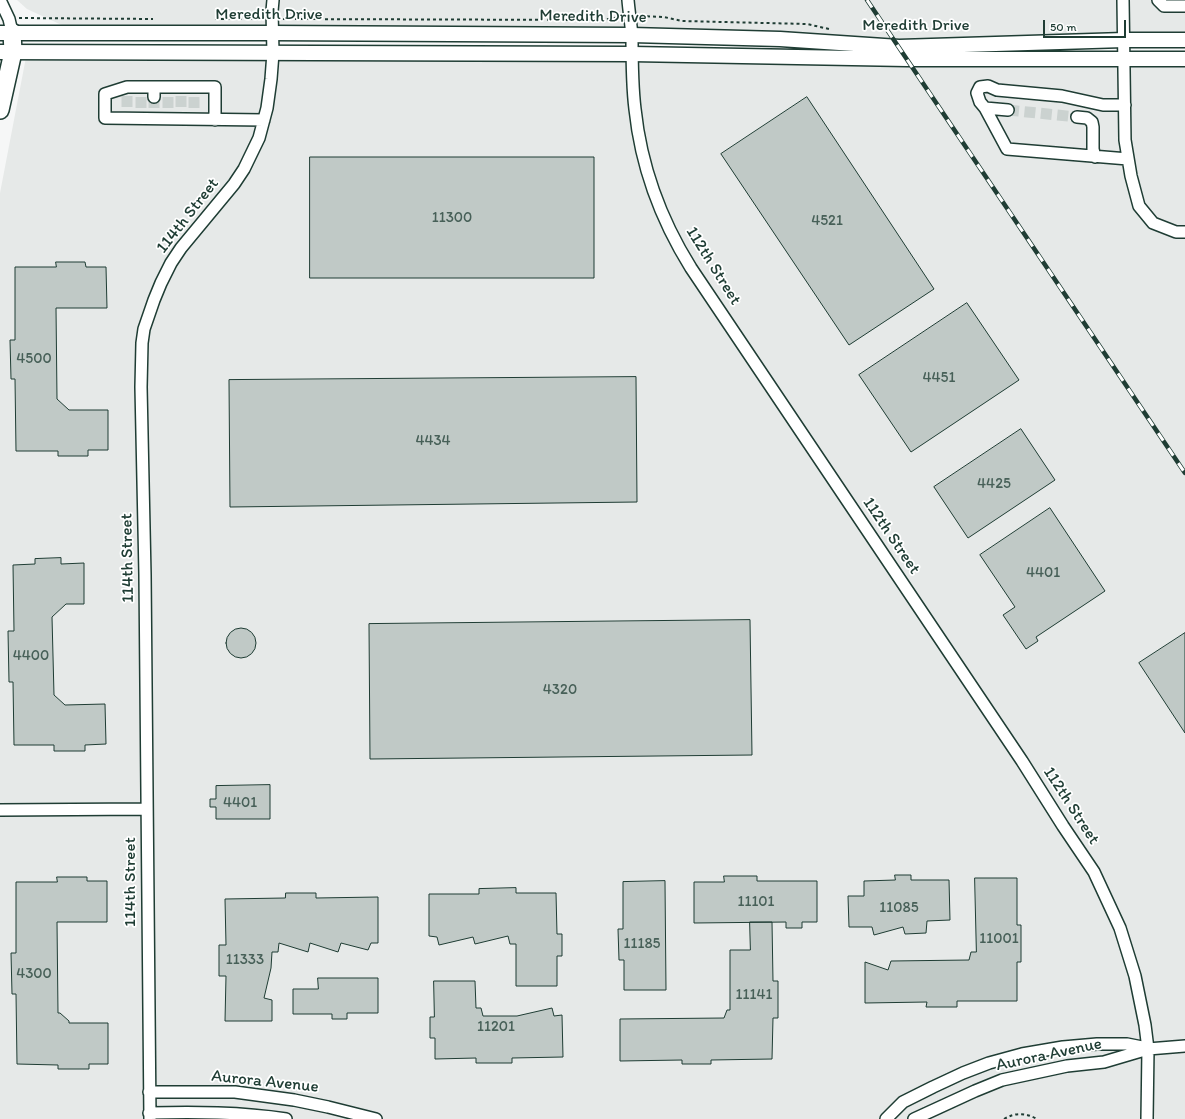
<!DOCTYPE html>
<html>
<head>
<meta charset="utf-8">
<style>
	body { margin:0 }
	#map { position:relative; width:1185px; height:1119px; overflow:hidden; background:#f6f7f7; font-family:Itim,sans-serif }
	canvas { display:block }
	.scale { position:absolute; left:1043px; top:20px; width:83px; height:18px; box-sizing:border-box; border:2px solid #1f3d34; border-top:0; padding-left:5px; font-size:12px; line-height:14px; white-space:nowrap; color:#1f3d34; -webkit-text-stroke:3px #fff; paint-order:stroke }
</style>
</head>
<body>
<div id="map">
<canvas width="1185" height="1119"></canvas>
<div class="scale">50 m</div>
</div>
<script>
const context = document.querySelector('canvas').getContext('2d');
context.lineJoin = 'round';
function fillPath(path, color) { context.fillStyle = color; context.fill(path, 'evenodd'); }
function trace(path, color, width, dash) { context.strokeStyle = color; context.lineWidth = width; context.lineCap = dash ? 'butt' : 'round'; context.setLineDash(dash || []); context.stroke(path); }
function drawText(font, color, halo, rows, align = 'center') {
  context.font = font + ' Itim,sans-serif'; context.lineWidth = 3.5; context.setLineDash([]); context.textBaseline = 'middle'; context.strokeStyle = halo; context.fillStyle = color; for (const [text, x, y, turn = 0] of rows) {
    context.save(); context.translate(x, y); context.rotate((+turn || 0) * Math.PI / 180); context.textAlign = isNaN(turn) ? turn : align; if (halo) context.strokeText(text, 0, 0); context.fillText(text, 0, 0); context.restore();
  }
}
fillPath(new Path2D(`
	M17,0H1185V40L899,47L780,39L79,33L27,9Z
	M27,52L1185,59V1119H0V193Z`), '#e6e9e8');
const building = new Path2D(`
	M807,97L934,289L849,345L721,154Z
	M310,157H594V278H310Z
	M56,262H85L86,267H106L107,308H56L57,399L69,410H108V450H88V456H58V451H16L15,379H11L10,340H15V267H56Z
	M967,303L1019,380L911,452L859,375Z
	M636,377L637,502L230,507L229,380Z
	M1021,429L1055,480L968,538L934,487Z
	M1050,508L1105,591L1036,637L1038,641L1026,649L1003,615L1015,607L980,555Z
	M61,558V564L84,563V604H66L52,617L54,695L65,705L105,704L106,744L85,745V751H54V745H14L13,682H9L8,631H14L13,565L35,564V559Z
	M750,620L752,755L370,759L369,624Z
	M226 643a15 15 0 1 1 30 0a15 15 0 1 1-30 0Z
	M1185,633V733L1139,663Z
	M270,785V819H216V807H210V799H216V786Z
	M895,875H911V880H949L950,920L927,921L926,933L905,934L903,927L874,935L872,927H849L848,896H864V881L895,880Z
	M724,876H757V881H817V922H802V928H786V922L694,923V882H724Z
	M57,877H87V881H107V922H57L58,1013H60L69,1021V1023H108V1064H89V1069H58V1065L17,1064L16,994H12L11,953H16V882H57Z
	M975,878H1017V925H1021V962H1017V1001H957V1007H926L927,1002L865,1003V962L888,970L891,961L969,960L971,952H976Z
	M665,881L666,990H624V960H619L618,929H623V882Z
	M516,888V893H556L557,934H562V956H557V986H516V944H510L508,936L475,944L473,937L439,945L437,937L429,936V894H479V889Z
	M286,893H316V898L378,897V943H371L368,950L341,943L338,952L310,943L308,952L279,943L278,952H272L271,968L264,998L272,1000V1021H225L226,976H219V945H226L225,899L285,898Z
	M750,922H772L773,981H778V1018H773L772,1059L711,1060V1064H682V1060L620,1061V1019L724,1018L727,1010H730V950H750Z
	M318,978H378V1013H347V1019H332V1014H293V989H318Z
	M434,981H475L476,1008H481L483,1016H517L552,1008L554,1016L562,1015L563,1057L512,1058V1063H476V1058L435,1059V1038H430V1017H434Z`);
fillPath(building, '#c0c9c6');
trace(building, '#1f3d34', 1);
trace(new Path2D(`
	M127,96V109
	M181,96V108
	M141,97V108
	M168,97V108
	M194,97V108
	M154,108V97
	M1008,110L1077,117`), '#cbd2d0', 11, [11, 5.5]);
const minor = new Path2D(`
	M0,0L9,19L12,32
	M628,0C629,12 631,24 632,36C632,61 632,85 635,109C641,166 661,220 691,268L1022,761L1063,826L1094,872L1120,928L1135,976L1145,1025L1148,1049L1147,1119
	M1123,0L1125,140L1131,176L1139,206L1153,223L1176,232H1185
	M1158,0L1164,6H1185
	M154,97V87
	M1125,105H1103L1062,96L997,90L988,86L980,87L977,93L980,102L985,108L1007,149L1128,159
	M985,108L1008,110
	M1077,117L1087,118L1092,122L1093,127V149L1095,157
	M215,120V87H127L105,94V118L264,120
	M0,810L147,809
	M149,1092H235L294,1100L328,1107L376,1119
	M149,1113C195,1112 241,1112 286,1119
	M150,1119L145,575L141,387L142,343L144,329L154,300L161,283L171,263L181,248L234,184L244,169L259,138L267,108L271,79L273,53L272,11L273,0
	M886,1119L903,1102L933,1087L963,1073L989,1063L1022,1054L1063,1047L1097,1044H1127L1147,1048
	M914,1119L975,1091L1002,1080L1067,1066L1104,1062L1148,1049L1185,1046`);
const major = new Path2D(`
	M0,33H272L632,35L780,39L899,47L1124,40H1185
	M0,52L632,54L907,59H1185`);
const highway = new Path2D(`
	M0,110L13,52L12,32`);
trace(minor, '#1f3d34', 14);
trace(major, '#1f3d34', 17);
trace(highway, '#1f3d34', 20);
trace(new Path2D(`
	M641,16L664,17L682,21L807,24L829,29
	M19,18L153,19
	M215,19H263
	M283,19L602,20L620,17
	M1004,1119C1016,1112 1026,1113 1037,1119`), '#1f3d34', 2, [3, 3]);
trace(minor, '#fff', 11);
trace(major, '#fff', 14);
trace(highway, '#fff', 17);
const rail = new Path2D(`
	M867,0L1185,473`);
trace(rail, '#1f3d34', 4.5);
trace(rail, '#fff', 3, [9]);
drawText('15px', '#476058', null, [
	["11300",452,218],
	["4521",827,221],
	["4500",34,359],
	["4451",939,378],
	["4434",433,441],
	["4425",994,484],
	["4401",1043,573],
	["4400",31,656],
	["4320",560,690],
	["4401",240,803],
	["11101",756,902],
	["11085",899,908],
	["11001",999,939],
	["11185",642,944],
	["11333",245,960],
	["4300",34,974],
	["11141",754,995],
	["11201",496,1027]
]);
drawText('17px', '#1f3d34', '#fff', [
	["Meredith Drive",269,15],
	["Meredith Drive",593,17,1],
	["Meredith Drive",916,26],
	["114th Street",188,216,-52],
	["112th Street",713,266,58],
	["112th Street",891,536,56],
	["114th Street",128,558,-91],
	["112th Street",1071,806,57],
	["114th Street",131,882,-90],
	["Aurora Avenue",1049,1055,-12],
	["Aurora Avenue",265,1082,6]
]);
</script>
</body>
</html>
